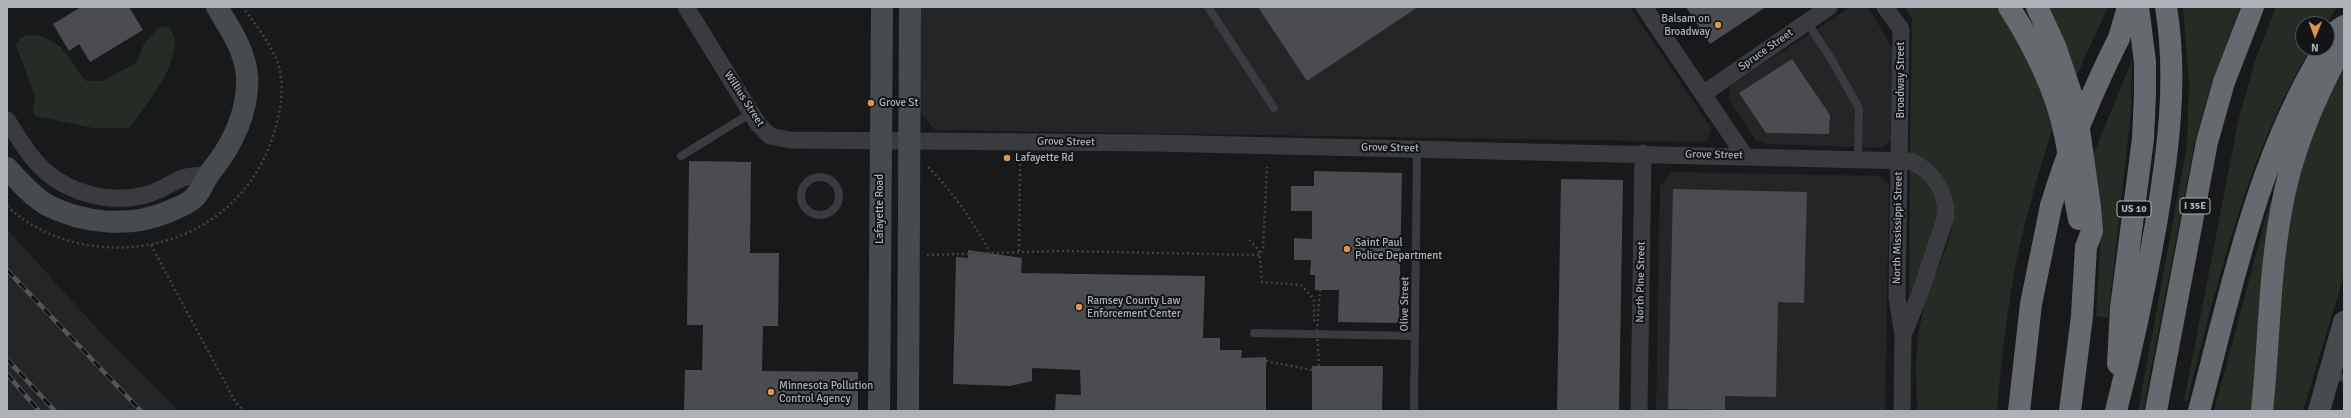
<!DOCTYPE html>
<html>
<head>
<meta charset="utf-8">
<style>
	body { margin:0 }
	#map { position:relative; width:2351px; height:418px; overflow:hidden; background:#18191a; font-family:Signika,sans-serif }
	canvas { display:block }
	.frame { position:absolute; inset:0; border:8px solid #acb2b8; pointer-events:none }
	.north { position:absolute; left:2295px; top:16px; width:40px; height:40px; box-sizing:border-box; background:#131415; border:1px solid #505356; border-radius:50%; rotate:181deg; font-size:11px; font-weight:700; line-height:16px; text-align:center; color:#acb2b8 }
	.north::after { content:''; display:block; margin:auto; width:14px; height:18px; background:#e0944b; clip-path:polygon(50% 0,100% 100%,50% 72%,0 100%) }
</style>
</head>
<body>
<div id="map">
<canvas width="2351" height="418"></canvas>
<div class="frame"></div>
<div class="north">N</div>
</div>
<script>
const context = document.querySelector('canvas').getContext('2d');
context.lineJoin = 'round';
function fillPath(path, color) { context.fillStyle = color; context.fill(path, 'evenodd'); }
function trace(path, color, width, dash) { context.strokeStyle = color; context.lineWidth = width; context.lineCap = dash ? 'butt' : 'round'; context.setLineDash(dash || []); context.stroke(path); }
function drawText(font, color, halo, rows, align = 'center') {
  context.font = font + ' Signika,sans-serif'; context.lineWidth = 4; context.setLineDash([]); context.textBaseline = 'middle'; context.strokeStyle = halo; context.fillStyle = color; for (const [text, x, y, turn = 0] of rows) {
    context.save(); context.translate(x, y); context.rotate((+turn || 0) * Math.PI / 180); context.textAlign = isNaN(turn) ? turn : align; if (halo) context.strokeText(text, 0, 0); context.fillText(text, 0, 0); context.restore();
  }
}
fillPath(new Path2D(`
	M921,7H1630L1711,128L1707,142L935,130L917,108Z
	M1850,7H1868L1893,49V140L1881,148L1766,144L1756,141L1729,99L1730,86Z
	M1672,172L1878,176L1889,184L1885,411H1656L1660,186Z
	M7,229L103,335L179,411H7Z`), '#242527');
fillPath(new Path2D(`
	M1905,7H2001L2056,117C2041,165 2026,214 2016,263C2007,312 2001,361 1997,411H1917C1917,385 1914,357 1919,332C1922,317 1925,299 1931,285C1944,250 1967,214 1943,179C1933,166 1925,159 1910,153L1912,18Z
	M2043,7H2108L2074,81Z
	M2183,7H2240L2209,91L2194,146L2143,411H2138L2187,145L2189,85Z
	M2276,7H2337L2326,24H2303V48H2311C2246,157 2219,279 2187,401H2184L2238,122L2255,61Z
	M169,26C171,31 176,38 175,43C174,71 146,106 129,128H93L35,116L33,111L35,96L16,45C24,27 46,36 59,46C69,54 77,71 86,81H102L136,63L144,44L158,28Z
	M2344,58V275L2303,411H2267L2294,179Z
	M2132,60L2131,111L2108,318L2096,316L2100,248L2091,160Z
	M1910,170C1928,180 1938,198 1938,218L1909,297Z
	M2270,202L2277,204L2256,411H2214Z`), '#252c25');
fillPath(new Path2D(`
	M81,7H129L143,30L90,62L79,44L69,51L53,24Z
	M1258,7H1418L1307,81Z
	M1686,7H1766L1710,44Z
	M1792,59L1830,115L1829,134L1766,133L1739,93Z
	M689,161L751,162L750,253H779L778,326H763L762,371L858,372V411H684L685,370H702L703,325H687Z
	M1314,171L1402,173L1399,323L1338,322L1339,290H1315V275H1310L1311,260H1294V238L1312,239V211H1291V186H1314Z
	M1561,179L1623,180L1619,411H1557Z
	M1673,189L1807,192L1804,303L1778,302L1776,397L1725,396V410L1668,409Z
	M968,250L1022,258L1021,273L1205,276L1203,338H1220V350H1242L1241,358L1266,357V411H1055L1056,394L1081,395L1080,370L1032,368V381L1010,386L953,384L956,257L968,258Z
	M1312,366H1383L1382,411H1312Z`), '#4a4c4f');
trace(new Path2D(`
	M928,167C954,193 972,220 990,252
	M7,206C28,226 54,238 82,244C168,261 251,216 275,129C281,108 285,86 278,64C271,43 255,25 243,7
	M1249,240L1259,250L1262,282L1301,285L1314,299V324
	M151,245L236,403L244,411
	M1019,251L1020,163
	M927,255L1061,251L1259,255L1263,248L1267,167
	M1266,361L1312,370`), '#404246', 2.5, [2, 3]);
trace(new Path2D(`
	M1208,7L1274,108
	M1807,22L1833,62L1859,108L1858,158
	M681,156L751,113
	M801 196a19 19 0 1 1 38 0a19 19 0 1 1-38 0Z
	M1254,333L1415,336
	M2330,374L2344,378
	M1414,411L1417,149`), '#3a3b3f', 8);
trace(new Path2D(`
	M686,7L758,124L770,136L790,140L1155,143L1911,161C1933,172 1946,191 1946,216L1919,296L1903,335
	M1644,7L1745,156
	M1885,7L1901,29L1897,298L1903,335L1902,411
	M1703,94L1829,7
	M7,120C19,138 29,157 45,171C71,194 111,204 145,195C159,192 170,183 183,178C190,175 200,176 207,175
	M1639,411L1643,153`), '#3a3b3f', 17);
trace(new Path2D(`
	M7,168C19,181 32,196 47,205C82,223 128,228 165,213C174,209 187,205 194,198C202,190 205,178 212,170C233,144 249,110 247,76C245,50 230,29 217,7
	M879,411L882,7
	M908,411L910,7
	M2319,411L2344,322`), '#484b4e', 22);
trace(new Path2D(`
	M2009,7C2033,44 2057,92 2065,135C2071,163 2073,191 2079,219
	M2037,7L2055,46L2076,108L2090,207L2092,231L2086,247L2082,316L2070,411
	M2119,38L2128,7
	M2327,44L2334,33L2344,26
	M2118,364L2121,308L2143,139L2145,93V62L2138,7
	M2019,411L2031,304L2051,206
	M2116,411C2132,349 2145,287 2156,224C2168,153 2178,79 2166,7
	M2156,411L2207,142L2224,82L2253,7
	M2199,411C2232,287 2257,159 2325,48
	M2262,411C2269,345 2269,277 2281,211C2291,151 2315,96 2344,44`), '#666a6f', 22);
const rail = new Path2D(`
	M7,270L141,411
	M7,359L55,411
	M7,374L39,411`);
trace(rail, '#535659', 4.5);
trace(rail, '#131415', 3, [9]);
trace(new Path2D(`
	M1319,366L1317,328L1320,290`), '#404246', 2.5, [2, 3]);
trace(new Path2D(`
	M2051,206C2069,146 2091,94 2119,38`), '#666a6f', 22);
for (const [x, y, r, color] of [
	[1718,25,4,"#e0944b"],
	[871,103,4,"#e0944b"],
	[1007,158,4,"#e0944b"],
	[1347,249,4,"#e0944b"],
	[1079,307,4,"#e0944b"],
	[771,392,4,"#e0944b"]
]) { const dot = new Path2D(); dot.arc(x, y, r, 0, 2 * Math.PI); context.fillStyle = color; context.fill(dot); trace(dot, '#131415', 1.5); }
for (const [x, y, w] of [
	[2195,206,30],
	[2134,209,34]
]) { const box = new Path2D(); box.roundRect(x - w / 2, y - 8, w, 16, 3); context.fillStyle = '#131415'; context.fill(box); trace(box, '#acb2b8', 1); }
drawText('bold 10px', '#acb2b8', null, [
	["I 35E",2195,206],
	["US 10",2134,209]
]);
drawText('11px', '#acb2b8', '#131415', [
	["Balsam on",1710,19,"right"],
	["Broadway",1710,32,"right"],
	["Grove St",879,103],
	["Lafayette Rd",1015,158],
	["Saint Paul",1355,243],
	["Police Department",1355,256],
	["Ramsey County Law",1087,301],
	["Enforcement Center",1087,314],
	["Minnesota Pollution",779,386],
	["Control Agency",779,399]
], 'left');
drawText('11px', '#acb2b8', '#131415', [
	["Spruce Street",1766,50,-35],
	["Broadway Street",1901,80,-90],
	["Willius Street",744,99,57],
	["Grove Street",1066,142,1],
	["Grove Street",1390,148,1],
	["Grove Street",1714,155,1],
	["Lafayette Road",880,209,-90],
	["North Mississippi Street",1898,228,-89],
	["North Pine Street",1641,282,-89],
	["Olive Street",1405,304,-89]
]);
</script>
</body>
</html>
